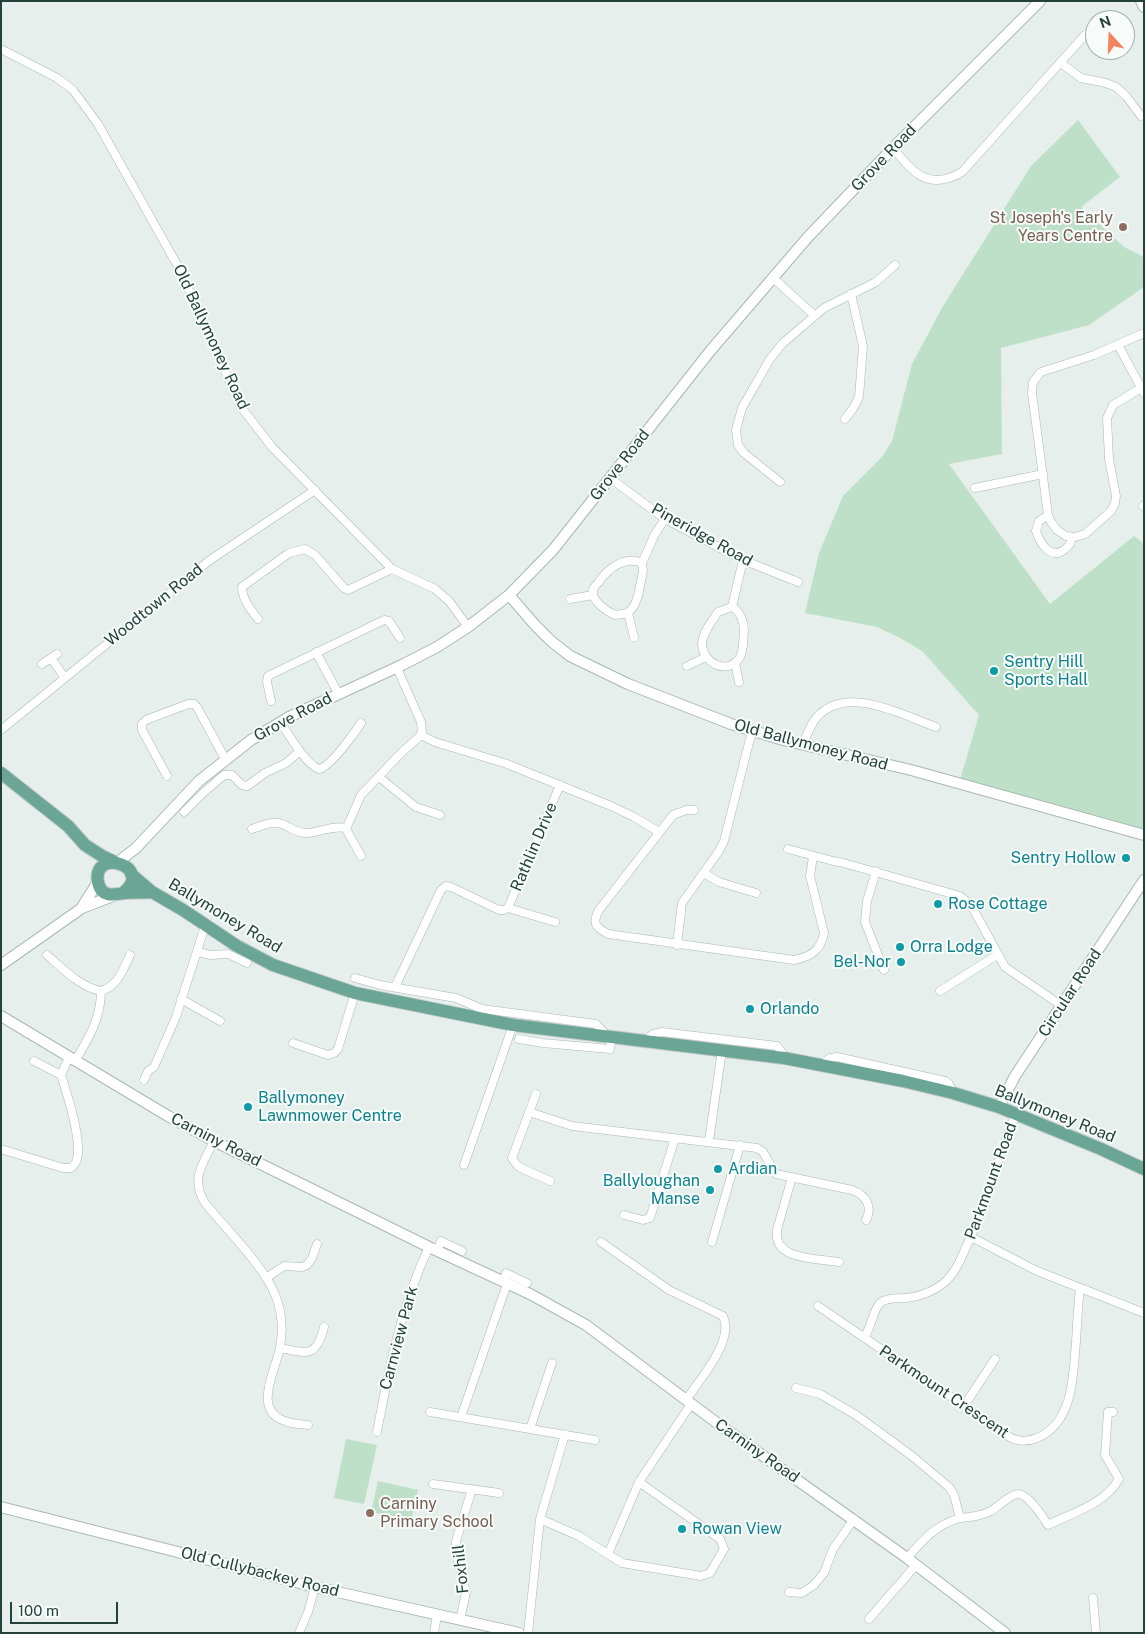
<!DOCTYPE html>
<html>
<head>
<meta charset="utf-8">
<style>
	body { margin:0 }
	#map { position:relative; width:1145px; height:1634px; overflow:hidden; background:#e6efeb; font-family:"Public Sans",sans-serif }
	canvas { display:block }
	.frame { position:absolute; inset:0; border:2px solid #24423a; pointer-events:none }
	.north { position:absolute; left:1085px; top:10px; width:50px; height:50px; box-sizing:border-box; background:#f7fbf9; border:1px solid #a3b1ad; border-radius:50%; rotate:340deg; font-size:14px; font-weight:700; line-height:20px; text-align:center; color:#24423a }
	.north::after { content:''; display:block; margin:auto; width:18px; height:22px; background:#f4845f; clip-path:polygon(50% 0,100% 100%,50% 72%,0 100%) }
	.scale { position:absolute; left:10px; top:1602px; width:108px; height:22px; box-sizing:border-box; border:2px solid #24423a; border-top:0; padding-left:6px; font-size:15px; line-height:18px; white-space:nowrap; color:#24423a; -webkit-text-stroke:4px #f7fbf9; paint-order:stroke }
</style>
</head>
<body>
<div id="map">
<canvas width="1145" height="1634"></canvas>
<div class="frame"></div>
<div class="north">N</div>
<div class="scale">100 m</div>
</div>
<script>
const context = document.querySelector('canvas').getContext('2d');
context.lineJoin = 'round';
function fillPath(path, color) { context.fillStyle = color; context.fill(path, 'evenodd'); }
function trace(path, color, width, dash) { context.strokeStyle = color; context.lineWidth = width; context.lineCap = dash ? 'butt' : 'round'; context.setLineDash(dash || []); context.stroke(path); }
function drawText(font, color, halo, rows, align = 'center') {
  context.font = font + ' "Public Sans",sans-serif'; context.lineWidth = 4; context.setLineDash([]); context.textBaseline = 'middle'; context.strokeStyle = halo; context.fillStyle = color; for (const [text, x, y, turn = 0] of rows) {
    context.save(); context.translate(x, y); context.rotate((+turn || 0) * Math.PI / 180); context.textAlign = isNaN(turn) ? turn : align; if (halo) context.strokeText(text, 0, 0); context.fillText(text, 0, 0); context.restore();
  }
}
fillPath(new Path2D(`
	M1078,120L1120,177L1081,207L1124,247L1144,257V287L1089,325L1001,348L1002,454L949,464L1050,604L1134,536L1144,544V833L960,780L979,715L922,651L900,638L877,627L805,613L819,553L843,496L882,457L892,441L912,364L943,306L1031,166Z
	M346,1439L377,1445L364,1504L334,1498Z
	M378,1481L418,1490L411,1521L371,1512Z`), '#bfe0c8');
const minor = new Path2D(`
	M1,49L57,78L73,90L98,124L180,270L241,407L272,447L392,569L435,589L449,601L468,627
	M1061,63L1081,78L1106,83L1116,87L1127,97L1141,116
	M893,148C914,174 929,191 962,172L1085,35
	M773,278L814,315
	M1118,345L1144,393
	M1141,388L1113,405L1107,418L1109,459L1116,496L1115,503L1111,511L1085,534L1075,537L1066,536L1057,530L1051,522L1048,515L1032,393L1033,382L1041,372L1094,355L1144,333
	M845,419L854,407L859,397L863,346L851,294
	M610,478L665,519L743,560L798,582
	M780,482L744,453L738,445L736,430L742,408L770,359L783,343L824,308L876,282L895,265
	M975,488L1043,474
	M1143,506H1144
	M1048,515L1039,521L1036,531C1040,543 1050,560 1064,550C1069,546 1071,544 1072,537
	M642,563C625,555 607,569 598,583C595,586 592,589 593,593C593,602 608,612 615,615L628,613L634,606L638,596L643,571L642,563L655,534L665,519
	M570,599L593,595
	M732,607C740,611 744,622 744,630C743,639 744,650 740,657C729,676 702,664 702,643C703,632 712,621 718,612Z
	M732,607L743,560
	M628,613L634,637
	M258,619C251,610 242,599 242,587L289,553L305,549L315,555L344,588L348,590L392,569
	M316,652L338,693
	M51,658L65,678
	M735,663L739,682
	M42,664L57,654
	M687,666L706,657
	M271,701L267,682L268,676L384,620L389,621L400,638
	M280,722C289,734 305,764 319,769C331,766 354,734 361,723
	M1,730L210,560L315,490
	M421,735L435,742L504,763
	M803,744C807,735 810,725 817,717C847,684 902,715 936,727
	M507,764L611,806L632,816
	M167,776L142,730V724L146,720L188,704H194L197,707L225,759
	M379,777L416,807L440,815
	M694,810H686L673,815L599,910C592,923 595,927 608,934L794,960C811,957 821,950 824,933L810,876L813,857
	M184,812L203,793L224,775H232L242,785L247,786L265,773L286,763L300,751
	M634,817L659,832
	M252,829C259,827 270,821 278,823C289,825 296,834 307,833C321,832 332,825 346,828
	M788,849L837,862
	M361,856L346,829L361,795L401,753L419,737L422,732L421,722L397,668
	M840,862L960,896L971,905L1005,967L1062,1006
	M876,871L867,901L865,922L884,970
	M704,873L719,882L756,893
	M508,908L560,785
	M677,945L682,903L719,851L724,841L752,731
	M197,952L211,955L228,954L247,963
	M47,955C62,968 80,987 101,991
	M355,978L380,985L456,998L482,1009L596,1024L603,1031L604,1036
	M395,987L441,890L446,886L451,887L499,910H504L508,908L555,922
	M940,991L997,955
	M181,999L220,1021
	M519,1039L543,1043L610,1049L612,1037
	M645,1041L653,1034L662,1032L777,1046L781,1051L784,1058
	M293,1043L328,1055L334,1053L338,1049L355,993
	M34,1061L61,1075
	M75,1061C89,1038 101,1018 101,991C118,986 123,970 130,955
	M821,1065L830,1058L837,1057L945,1081L949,1084L953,1093
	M144,1080L148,1071L154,1067L176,1017L205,926
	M536,1094L512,1158L517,1165L521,1168L550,1181
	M529,1112L572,1126L757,1148L763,1152L776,1174L852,1190C866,1195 873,1207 866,1220
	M214,1141C203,1163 190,1179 205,1203C225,1228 266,1268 276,1297C282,1313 283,1331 280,1347C277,1368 251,1410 285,1421C292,1424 300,1424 308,1425
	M709,1141L722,1050
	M1,1149L63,1168H71C72,1167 76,1163 76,1162C84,1144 67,1094 61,1075L69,1057
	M464,1165L513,1025
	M792,1177L777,1230C773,1261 817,1258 839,1262
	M624,1215L643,1220L650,1218L675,1138
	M971,1237L1037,1271L1144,1313
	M601,1242L669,1290L723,1316C735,1341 699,1380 686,1400
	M712,1242L740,1145
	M437,1251L441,1241L462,1251
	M266,1278L284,1266L302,1267L307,1265L312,1258L317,1244
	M503,1282L506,1273L527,1283
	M818,1306L1008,1436C1017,1442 1027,1442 1037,1438C1074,1423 1073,1374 1076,1342C1077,1324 1078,1306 1080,1288
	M864,1338C871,1328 874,1308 880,1303C887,1297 897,1299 905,1298C920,1297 937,1290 947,1280C956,1271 961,1259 966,1247C987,1204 997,1158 1016,1114
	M280,1348C307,1353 316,1359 324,1327
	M796,1388L820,1394L856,1415L912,1456L950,1488L954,1495L960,1518C934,1526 924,1539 907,1558
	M964,1406L995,1359
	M430,1412L595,1440
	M461,1417L507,1284
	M530,1429L552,1363
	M377,1432C389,1368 401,1306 429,1247
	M433,1484L499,1493
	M960,1518C971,1517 981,1516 991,1511C999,1506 1009,1495 1018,1494C1028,1494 1043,1517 1048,1525C1072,1513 1105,1504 1119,1479L1105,1455L1108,1412H1113
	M540,1519L579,1536L622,1563L701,1576L710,1573L724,1549L720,1539L639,1482
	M608,1554L639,1482L691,1404
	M789,1592L802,1593L814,1585L824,1573L833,1549L854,1519
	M1093,1598L1096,1633
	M869,1619L916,1565
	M460,1620L466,1592L456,1553V1541L472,1489
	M299,1633L308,1612L315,1587
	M434,1633L437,1615
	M528,1633L540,1519L565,1434`);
const tertiary = new Path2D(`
	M1141,1L1144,7
	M509,595L535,625L551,641L570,656L628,684L731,724L783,740L911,770L1144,835
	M118,862L136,848L199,781L251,740L289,717L402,665L437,647L468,627L509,595L553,550L711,350L808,237L893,148L1040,1
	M82,907L98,882
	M1,965L82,908L113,896
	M1,1016L168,1116L214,1141L429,1247L530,1294L586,1325L721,1426L907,1558L1005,1633
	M999,1107L1015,1076L1144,880
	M1,1507L315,1587L519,1633`);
const primary = new Path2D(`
	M1,773L68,826L85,845L102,856L115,862
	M131,874L152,892L183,910L237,946L273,965L355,993L513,1025L784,1058L903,1081L953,1093L999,1107L1101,1149L1144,1169
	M123,893C156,867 92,846 98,882C101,898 114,895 125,893C134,892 144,893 152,892`);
trace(minor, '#a8b8b2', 9);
trace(tertiary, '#a8b8b2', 12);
trace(primary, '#c2cac8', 14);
trace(minor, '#fff', 8);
trace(tertiary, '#fff', 10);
trace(primary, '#6aa596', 12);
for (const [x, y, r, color] of [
	[1123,227,5,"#8d6e63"],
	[994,671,5,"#0f9aa8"],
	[1126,858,5,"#0f9aa8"],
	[938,904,5,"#0f9aa8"],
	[900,947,5,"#0f9aa8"],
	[901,962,5,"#0f9aa8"],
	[750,1009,5,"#0f9aa8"],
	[248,1107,5,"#0f9aa8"],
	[718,1169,5,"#0f9aa8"],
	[710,1190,5,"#0f9aa8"],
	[370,1513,5,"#8d6e63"],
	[682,1529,5,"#0f9aa8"]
]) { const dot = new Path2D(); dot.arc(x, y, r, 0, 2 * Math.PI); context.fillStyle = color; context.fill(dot); trace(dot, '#f7fbf9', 2); }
drawText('16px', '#24423a', '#f7fbf9', [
	["Grove Road",884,158,-46],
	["Old Ballymoney Road",211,337,65],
	["Grove Road",620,465,-52],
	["Pineridge Road",702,535,29],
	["Woodtown Road",154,605,-39],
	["Grove Road",293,717,-28],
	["Old Ballymoney Road",811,745,15],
	["Rathlin Drive",534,847,-67],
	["Ballymoney Road",225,916,31],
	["Circular Road",1070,993,-57],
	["Ballymoney Road",1055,1114,22],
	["Carniny Road",216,1140,27],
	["Parkmount Road",991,1181,-70],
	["Carnview Park",399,1338,-75],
	["Parkmount Crescent",944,1392,34],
	["Carniny Road",757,1451,35],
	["Foxhill",461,1569,-96],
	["Old Cullybackey Road",260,1572,14]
]);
drawText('16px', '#785e54', '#f7fbf9', [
	["St Joseph's Early",1113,218],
	["Years Centre",1113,236],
	["Carniny",380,1504,"left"],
	["Primary School",380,1522,"left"]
], 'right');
drawText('16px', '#0d838f', '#f7fbf9', [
	["Sentry Hill",1004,662],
	["Sports Hall",1004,680],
	["Sentry Hollow",1116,858,"right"],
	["Rose Cottage",948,904],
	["Orra Lodge",910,947],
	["Bel-Nor",891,962,"right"],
	["Orlando",760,1009],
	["Ballymoney",258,1098],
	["Lawnmower Centre",258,1116],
	["Ardian",728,1169],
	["Ballyloughan",700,1181,"right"],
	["Manse",700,1199,"right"],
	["Rowan View",692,1529]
], 'left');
</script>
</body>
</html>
